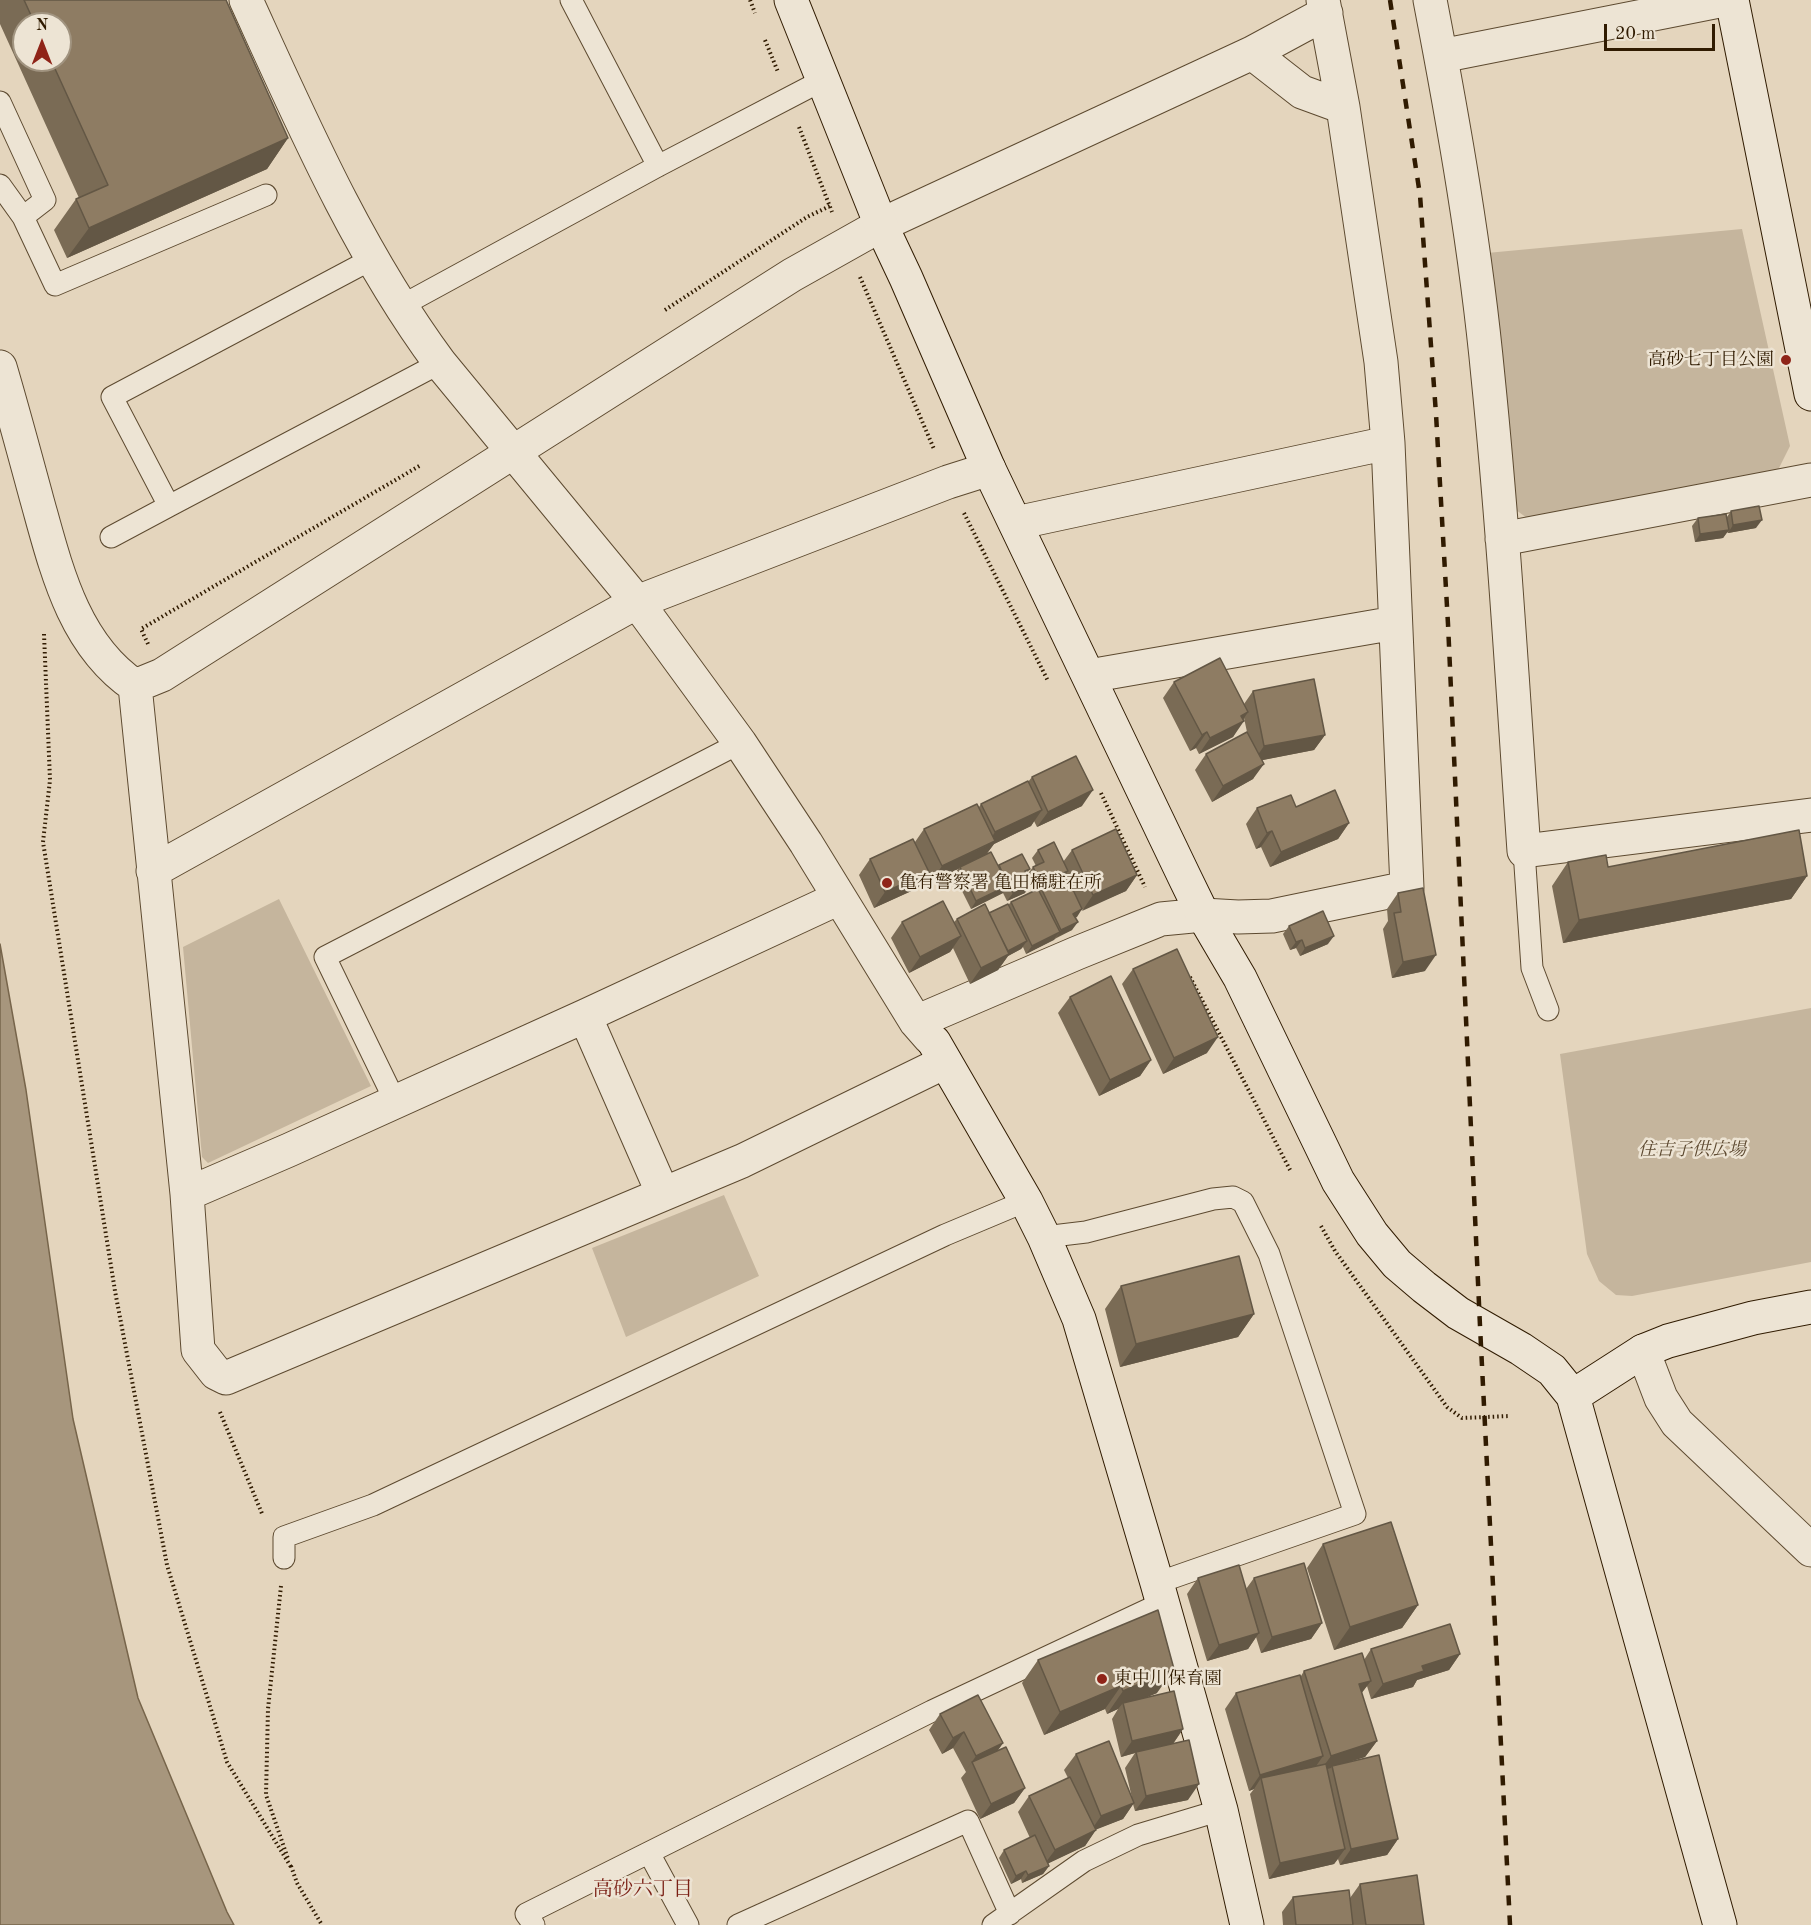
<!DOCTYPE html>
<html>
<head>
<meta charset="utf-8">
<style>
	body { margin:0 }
	#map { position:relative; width:1811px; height:1925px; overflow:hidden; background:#e4d5bd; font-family:"Old Standard TT",serif }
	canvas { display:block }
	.north { position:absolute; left:12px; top:12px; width:60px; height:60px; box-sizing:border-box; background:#ede4d4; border:2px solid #a19480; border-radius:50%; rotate:0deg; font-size:16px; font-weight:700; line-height:24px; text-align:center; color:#301b01 }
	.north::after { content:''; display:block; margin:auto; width:21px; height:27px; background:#8f2418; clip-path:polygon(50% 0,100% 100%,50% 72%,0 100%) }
	.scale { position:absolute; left:1604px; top:24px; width:111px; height:27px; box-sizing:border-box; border:3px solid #301b01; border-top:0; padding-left:8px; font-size:18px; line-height:21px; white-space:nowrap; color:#301b01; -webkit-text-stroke:4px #ede4d4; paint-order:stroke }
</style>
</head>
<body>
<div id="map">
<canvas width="1811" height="1925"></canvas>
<div class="north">N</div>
<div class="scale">20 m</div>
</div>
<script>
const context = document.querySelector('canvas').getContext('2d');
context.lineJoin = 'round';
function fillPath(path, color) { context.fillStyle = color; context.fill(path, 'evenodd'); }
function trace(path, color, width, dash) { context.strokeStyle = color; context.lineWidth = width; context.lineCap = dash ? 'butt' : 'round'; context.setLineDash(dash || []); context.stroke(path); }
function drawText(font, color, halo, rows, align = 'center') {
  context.font = font + ' "Old Standard TT","Noto Serif JP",serif'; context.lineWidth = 5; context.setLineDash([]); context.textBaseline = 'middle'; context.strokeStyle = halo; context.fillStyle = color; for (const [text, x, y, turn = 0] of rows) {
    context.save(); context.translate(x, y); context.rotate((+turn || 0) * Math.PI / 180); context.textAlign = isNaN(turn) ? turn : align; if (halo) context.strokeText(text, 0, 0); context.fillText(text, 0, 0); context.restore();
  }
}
fillPath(new Path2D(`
	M1742,229L1790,446L1778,470L1527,518L1516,510L1487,253Z
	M279,899L371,1086L208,1163L202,1157L183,947Z
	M1811,1008V1262L1632,1296L1616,1295L1599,1281L1587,1254L1560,1054Z
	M724,1195L759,1276L626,1337L592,1248Z`), '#c5b59d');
const water = new Path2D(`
	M0,944L26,1090L73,1419L138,1698L227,1912L234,1925H0Z`);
fillPath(water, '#a7967d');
trace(water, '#77654b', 1.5);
const lane = new Path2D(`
	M571,0L658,166
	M0,102L45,200L23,217L55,285L266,195
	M0,185L23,217
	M372,259L112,397L169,506L440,363
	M401,306L658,166L823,80
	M111,537L169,506
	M1524,851L1532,968L1548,1010
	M395,1101L325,957L740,743
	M1044,1237L1086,1232L1213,1199L1233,1197L1243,1202L1269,1254L1355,1514L1157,1583
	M284,1558V1537L373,1505L945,1235L1026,1201
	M649,1853L688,1925
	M534,1925L526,1914L932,1711L1162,1603
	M738,1925L968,1821L1010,1914
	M993,1925L1084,1861L1138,1835L1221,1810`);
const street = new Path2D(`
	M246,0C303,125 358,252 440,363L637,602L740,743L806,843L916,1022L930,1038
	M1430,0C1454,125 1476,250 1488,377C1504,534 1513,693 1524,851L1811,815
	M1252,53L1302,92L1343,107
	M1441,56L1724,0
	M0,367C13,411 25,456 37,500C56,568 73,644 135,686L187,1194L198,1350L216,1373L226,1378L742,1161L945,1062
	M1016,523L1388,443
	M1502,539L1811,480
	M1089,676L1395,623
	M135,686L162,675L792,275L881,225L1252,53L1326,13
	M153,871L637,602L948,482L989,469
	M585,1016L663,1194
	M916,1022L1077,953L1161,919L1203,915L1238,917L1272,916L1407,888L1388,443L1381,362L1343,107L1323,0
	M187,1194L289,1150L585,1016L839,898
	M1643,1351L1661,1398L1677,1423L1811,1550`);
const secondary = new Path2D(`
	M791,0L881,225L906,278L989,469L1184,876L1203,915L1240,978L1338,1181L1372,1234L1397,1264L1424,1287L1458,1313L1521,1349L1552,1370L1573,1396L1720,1925
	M1732,0L1811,394
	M934,1042L1026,1201L1044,1237L1079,1319L1157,1583L1221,1810L1247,1925
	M1573,1396L1643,1351L1668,1341L1753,1318L1811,1307`);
trace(lane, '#5d4a30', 23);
trace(street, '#5d4a30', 35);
trace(secondary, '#301b01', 35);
trace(new Path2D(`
	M750,0L755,13
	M765,40L778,72
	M799,127L832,212
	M860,277L934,449
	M665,310L807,217L830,206
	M964,513L1048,681
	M44,634L50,780L43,842L115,1291L167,1565L227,1762L291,1867
	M148,644L141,629L421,465
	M1101,793L1145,887
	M1190,977L1290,1170
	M1321,1226L1335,1251L1447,1407L1462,1418L1510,1416
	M220,1412L263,1516
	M281,1586L268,1709L266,1795L288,1859
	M291,1866L297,1883L322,1925`), '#301b01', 4, [1.5, 3]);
trace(lane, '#ede4d4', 21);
trace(street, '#ede4d4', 33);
trace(secondary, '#ede4d4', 33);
trace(new Path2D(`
	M1390,0L1420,195L1436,414L1448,624L1480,1326L1510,1925`), '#301b01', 4.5, [10, 10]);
fillPath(new Path2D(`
	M0,0H226L288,138L267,169L67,258L54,230L76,199L79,198L0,24ZM24,24H60V60H24Z
	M1731,511L1756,528L1728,533L1727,532L1723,538L1695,542L1692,526L1698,518L1727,517Z
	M1174,682L1244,704L1253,691L1325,735L1314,750L1262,760L1253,779L1212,802L1195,770L1206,754L1247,732L1244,718L1233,737L1199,754L1196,748L1190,751L1163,698Z
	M1032,777L1082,806L1037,827L1034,821L1031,826L994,844L986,855L998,866L999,865L1030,869L1026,874L1025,893L1007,901L1003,893L971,909L954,875L958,869L931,882L927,874L918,888L874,908L859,875L870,859L915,842L924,829L979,807L981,804L1028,782Z
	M1296,807L1349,823L1338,839L1270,867L1261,847L1256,849L1246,824L1257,808Z
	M1038,850L1063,862L1072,850L1137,875L1126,891L1081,910L1075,918L1072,930L1026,954L1023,947L1021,949L1008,956L998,970L970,984L953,948L950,952L909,973L891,938L902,922H954L957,919L989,913L1008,905L1011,902L1035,891L1027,875L1033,867L1036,866L1032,858Z
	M1568,862L1608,867L1807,876L1791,899L1563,943L1552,886Z
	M1398,893L1425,971L1392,978L1383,929L1388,921L1387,909Z
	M1289,926L1328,944L1300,956L1296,948L1290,950L1283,934Z
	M1133,969L1207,1053L1163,1074L1122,984Z
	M1070,997L1151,1060L1140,1076L1099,1096L1058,1013Z
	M1121,1286L1254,1314L1238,1337L1120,1367L1105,1309Z
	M1323,1544L1418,1605L1402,1628L1334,1650L1307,1568Z
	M1198,1578L1246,1589L1254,1578L1322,1623L1311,1639L1261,1653L1256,1637L1248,1649L1207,1661L1187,1594Z
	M1371,1649L1460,1654L1449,1670L1417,1680L1413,1687L1371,1699L1367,1686L1361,1694L1377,1741L1365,1757L1348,1762L1398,1839L1387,1855L1340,1865L1338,1859L1334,1864L1269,1879L1250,1794L1254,1789L1249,1791L1225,1709L1236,1693L1301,1676L1304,1671L1364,1660Z
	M1038,1660L1157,1693L1147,1697L1183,1729L1173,1744L1188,1800L1135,1811L1133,1804L1123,1819L1096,1829L1085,1846L1048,1863L1049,1866L1043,1874L1022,1883L1021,1879L1011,1884L999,1858L1004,1850L1030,1838L1018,1812L1029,1796L1068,1778L1064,1770L1076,1754L1132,1798L1125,1768L1135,1753L1121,1757L1112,1719L1118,1709L1107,1714L1105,1709L1044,1735L1022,1683Z
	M940,1714L1003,1743L997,1751L1025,1788L1014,1803L980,1819L961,1778L966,1772L953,1748L942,1754L929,1730Z
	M1360,1884L1424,1925H1283L1282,1912L1293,1897L1350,1898Z`), '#7a6b55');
fillPath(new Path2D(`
	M288,138L267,169L67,258L89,228Z
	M1762,520L1756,528L1728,533L1733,525Z
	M1729,530L1723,538L1695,542L1700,534Z
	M1248,712L1241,723L1244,721L1233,737L1199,754L1210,738L1241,716Z
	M1207,732L1196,748L1190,751L1202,735Z
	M1325,735L1314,750L1253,762L1264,746Z
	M1264,764L1253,779L1212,802L1223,786Z
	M1093,790L1082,806L1037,827L1048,812Z
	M1042,810L1031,826L994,844L984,857L960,867L958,869L931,882L942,866L986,846L995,832Z
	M1349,823L1338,839L1270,867L1281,852Z
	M1272,831L1261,847L1256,849L1267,833Z
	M1068,871L1062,879L1035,891L1041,883Z
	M929,872L918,888L874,908L885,892Z
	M1137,875L1126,891L1082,911L1093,895Z
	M1807,876L1791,899L1563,943L1579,920Z
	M1009,885L1003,893L971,909L976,901Z
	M1031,885L1025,893L1007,901L1013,893Z
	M1082,909L1077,917L1068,922L1073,914Z
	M1078,922L1072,930L1055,938L1061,930Z
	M1060,932L1054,940L1026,954L1032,946Z
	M961,936L950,952L909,973L920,957Z
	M1334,936L1328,944L1300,956L1305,948Z
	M1302,940L1296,948L1290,950L1296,942Z
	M1027,941L1021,949L1008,956L998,970L970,984L981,968L1001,954Z
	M1436,955L1425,971L1392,978L1403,962Z
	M1218,1037L1207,1053L1163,1074L1174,1058Z
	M1151,1060L1140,1076L1099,1096L1110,1080Z
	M1254,1314L1238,1337L1120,1367L1136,1344Z
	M1418,1605L1402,1628L1334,1650L1350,1627Z
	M1322,1623L1311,1639L1261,1653L1272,1637Z
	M1259,1633L1248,1649L1207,1661L1219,1645Z
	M1460,1654L1449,1670L1417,1680L1413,1687L1371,1699L1383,1684L1422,1666Z
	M1174,1669L1157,1693L1124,1707L1123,1703L1118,1709L1107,1714L1123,1691Z
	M1371,1681L1359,1696V1684Z
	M1121,1686L1105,1709L1044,1735L1060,1712Z
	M1183,1729L1172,1745L1136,1752L1135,1753L1121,1757L1132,1741Z
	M964,1732L953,1748L942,1754L953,1738Z
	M1377,1741L1365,1757L1333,1767L1332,1766L1331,1768L1320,1771L1331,1756Z
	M1003,1743L992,1759L972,1762L965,1772L976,1756Z
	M1323,1756L1312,1772L1261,1778L1254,1789L1249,1791L1260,1775Z
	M1199,1784L1188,1800L1135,1811L1146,1796Z
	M1025,1788L1014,1803L980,1819L991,1804Z
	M1134,1803L1123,1819L1090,1832L1101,1816Z
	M1096,1830L1085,1846L1043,1866L1055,1850Z
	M1398,1839L1387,1855L1340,1865L1351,1849Z
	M1345,1849L1334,1864L1269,1879L1280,1863Z
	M1049,1866L1043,1874L1022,1883L1028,1875Z
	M1026,1871L1021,1879L1011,1884L1016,1876Z`), '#635745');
const building = new Path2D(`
	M24,0H226L288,138L89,228L76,199L108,185L51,60H60V24H35Z
	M1759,506L1762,520L1733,525L1731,511Z
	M1726,514L1729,530L1700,534L1698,518Z
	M1220,658L1248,712L1241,716L1244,721L1210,738L1207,732L1202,735L1174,682Z
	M1314,679L1325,735L1264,746L1253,691Z
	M1247,732L1264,764L1223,786L1206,754Z
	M1076,756L1093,790L1048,812L1032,777Z
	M1028,781L1042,810L995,832L981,804Z
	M1335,790L1349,823L1281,852L1272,831L1267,833L1257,808L1291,795L1296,807Z
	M977,804L995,841L942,866L924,829Z
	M1116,829L1137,875L1093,895L1072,850Z
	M1799,830L1807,876L1579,920L1568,862L1606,855L1608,867Z
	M913,839L929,872L885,892L870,859Z
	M1054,842L1068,871L1041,883L1033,867L1044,862L1038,850Z
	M991,852L1006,881L999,865L1022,854L1030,869L1025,871L1031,885L1013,893L1009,885L976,901L960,867Z
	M1067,877L1082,909L1073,914L1078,922L1061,930L1041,888Z
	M1423,888L1436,955L1403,962L1394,913L1401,912L1398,893Z
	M1038,889L1060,932L1032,946L1011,902Z
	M943,901L961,936L920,957L902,922Z
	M985,904L1009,954L981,968L957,919Z
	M1008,904L1027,941L1008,951L989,913Z
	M1323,911L1334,936L1305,948L1302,940L1296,942L1289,926Z
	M1177,949L1218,1037L1174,1058L1133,969Z
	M1111,976L1151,1060L1110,1080L1070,997Z
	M1239,1256L1254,1314L1136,1344L1121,1286Z
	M1391,1522L1418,1605L1350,1627L1323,1544Z
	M1304,1563L1322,1623L1272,1637L1254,1578Z
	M1239,1565L1259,1633L1219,1645L1198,1578Z
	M1158,1610L1174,1669L1123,1691L1121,1686L1060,1712L1038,1660Z
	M1450,1624L1460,1654L1422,1666L1424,1671L1383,1684L1371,1649Z
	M1362,1653L1371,1681L1359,1684L1377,1741L1331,1756L1304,1671Z
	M1300,1675L1323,1756L1260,1775L1236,1693Z
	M1174,1691L1183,1729L1132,1741L1123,1703Z
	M978,1695L1003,1743L976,1756L964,1732L953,1738L940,1714Z
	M1189,1740L1199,1784L1146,1796L1136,1752Z
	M1109,1741L1134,1803L1101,1816L1076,1754Z
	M1006,1747L1025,1788L991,1804L972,1762Z
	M1379,1755L1398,1839L1351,1849L1332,1766Z
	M1326,1764L1345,1849L1280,1863L1261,1778Z
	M1070,1777L1096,1830L1055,1850L1029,1796Z
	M1035,1835L1049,1866L1028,1875L1026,1871L1016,1876L1004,1850Z
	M1417,1875L1424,1925H1366L1360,1884Z
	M1349,1890L1353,1925H1296L1293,1897Z`);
fillPath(building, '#8e7c63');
trace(building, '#635745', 1.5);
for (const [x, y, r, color] of [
	[1786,360,6,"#8f2418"],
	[887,883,6,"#8f2418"],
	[1102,1679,6,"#8f2418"]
]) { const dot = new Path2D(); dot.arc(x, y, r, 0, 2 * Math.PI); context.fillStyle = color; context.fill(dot); trace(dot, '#ede4d4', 2); }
drawText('18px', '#301b01', '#ede4d4', [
	["高砂七丁目公園",1774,360,"right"],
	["亀有警察署 亀田橋駐在所",899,883],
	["東中川保育園",1114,1679]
], 'left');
drawText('italic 18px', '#5d4930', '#ede4d4', [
	["住吉子供広場",1692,1150]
]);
drawText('20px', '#7a1f14', '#ede4d4', [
	["高砂六丁目",643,1890]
]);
</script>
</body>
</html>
